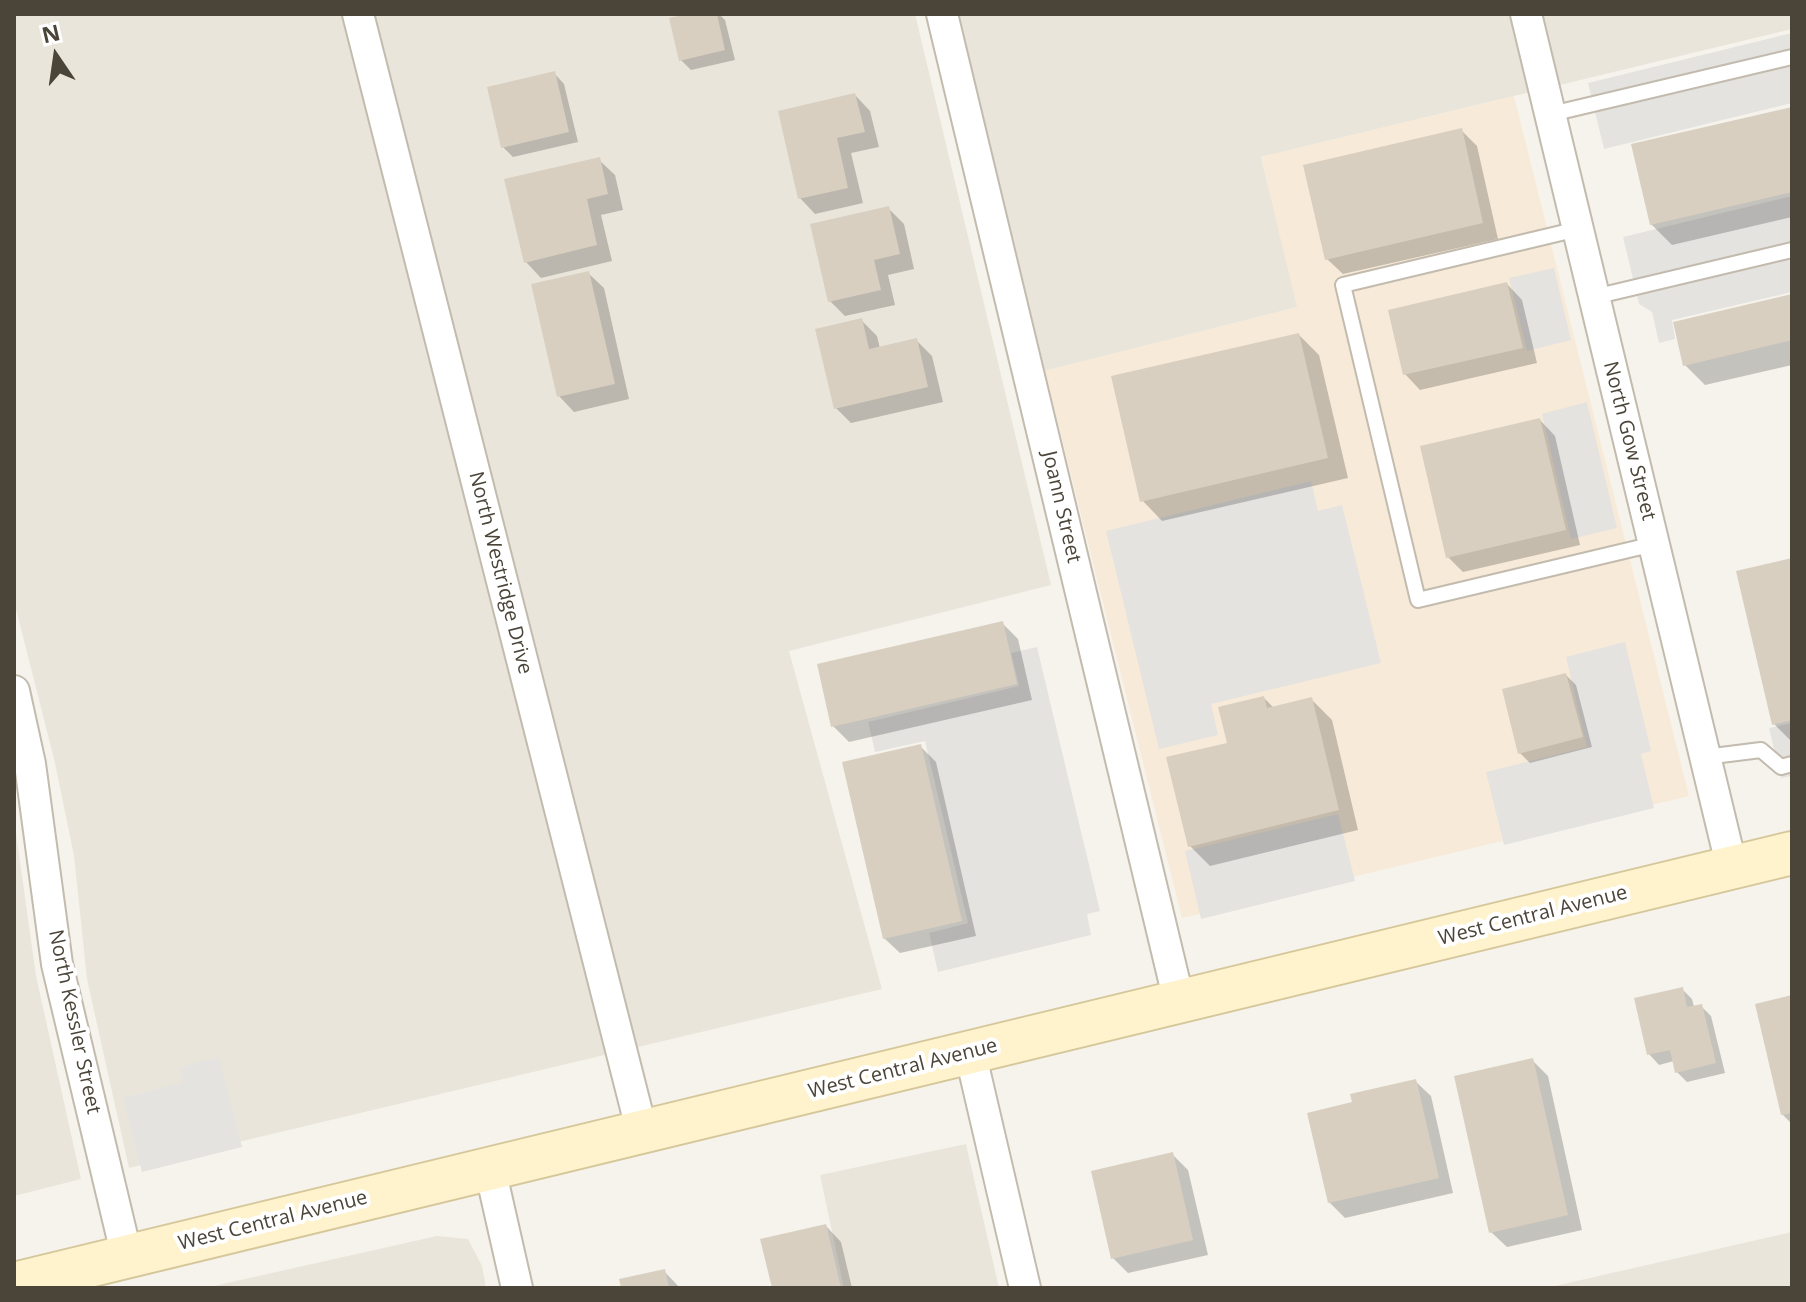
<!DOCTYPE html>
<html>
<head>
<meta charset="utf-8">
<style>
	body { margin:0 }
	#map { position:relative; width:1806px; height:1302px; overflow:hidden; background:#f6f3ec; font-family:"Open Sans",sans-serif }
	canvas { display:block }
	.frame { position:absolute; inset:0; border:16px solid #4b4439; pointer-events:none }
	.north { position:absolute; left:16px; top:16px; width:80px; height:80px; -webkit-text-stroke:6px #fff; paint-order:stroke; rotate:347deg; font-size:22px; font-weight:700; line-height:32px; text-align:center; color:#4b4439 }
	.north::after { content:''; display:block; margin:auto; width:28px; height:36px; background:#4b4439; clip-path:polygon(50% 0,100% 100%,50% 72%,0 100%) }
</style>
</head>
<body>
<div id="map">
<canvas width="1806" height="1302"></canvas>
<div class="frame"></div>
<div class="north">N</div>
</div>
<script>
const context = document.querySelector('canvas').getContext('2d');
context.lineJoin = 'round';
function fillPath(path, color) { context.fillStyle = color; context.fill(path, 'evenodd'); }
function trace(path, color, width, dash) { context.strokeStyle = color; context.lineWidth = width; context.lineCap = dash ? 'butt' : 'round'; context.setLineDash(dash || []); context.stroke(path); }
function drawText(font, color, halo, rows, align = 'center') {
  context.font = font + ' "Open Sans",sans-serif'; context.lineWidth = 8; context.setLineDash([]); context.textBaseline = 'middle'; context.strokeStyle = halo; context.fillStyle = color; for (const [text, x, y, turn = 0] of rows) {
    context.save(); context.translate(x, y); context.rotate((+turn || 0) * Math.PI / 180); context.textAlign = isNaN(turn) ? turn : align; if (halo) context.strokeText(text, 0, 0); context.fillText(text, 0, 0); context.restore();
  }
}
fillPath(new Path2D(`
	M14,14H915L1051,585L789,651L882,989L129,1168L87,979L74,856L55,763L14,601Z
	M959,14H1792V29L1261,157L1298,307L1045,371Z
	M14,819L36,976L81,1179L14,1196Z
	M966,1144L999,1288H844L820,1175Z
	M1792,1232V1288H1546Z
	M437,1236L468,1239L482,1266L486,1288H205Z`), '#eae5da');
fillPath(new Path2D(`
	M1514,96L1689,796L1182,918L1045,371L1297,307L1261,157Z`), '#f7ead8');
fillPath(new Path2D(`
	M1792,33V103L1604,149L1588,83Z
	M1792,196V292L1672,320L1675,339L1659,343L1652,312L1639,304L1623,237Z
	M1554,268L1571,340L1527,351L1509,278Z
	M1587,402L1617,528L1571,539L1542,414Z
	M1311,481L1318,511L1342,505L1381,663L1211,704L1218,735L1159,749L1106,531Z
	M1625,642L1651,751L1641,754L1654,808L1504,845L1486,772L1587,747L1566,657Z
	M1037,647L1100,911L1087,914L1091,935L938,972L929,933L968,923L925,741L875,752L868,722L1019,686L1011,653Z
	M1792,723V776L1781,778L1769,728Z
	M1338,814L1355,881L1201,919L1185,851Z
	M219,1057L242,1147L142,1172L123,1098L183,1082L180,1067Z`), '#e5e3e0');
fillPath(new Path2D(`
	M696,14H719L725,20L735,60L691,70L681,60Z
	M554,73L564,84L578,142L513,157L503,147Z
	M855,95L870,111L879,147L851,153L863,203L815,214L800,198Z
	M1792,109V217L1672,245L1651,224Z
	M1461,130L1477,146L1498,239L1343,274L1327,259Z
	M599,160L615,175L623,210L601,215L612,261L541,278L526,262Z
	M888,208L904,224L914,269L888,275L895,305L845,316L830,301Z
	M588,273L604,288L629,399L574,412L559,396Z
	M1507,284L1522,300L1537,363L1420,390L1405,374Z
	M1792,296V365L1705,385L1685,365Z
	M861,320L877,336L880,349L916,340L932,356L943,402L851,423L836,408Z
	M1299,335L1319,355L1348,478L1162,521L1142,500Z
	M1540,420L1555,436L1580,545L1463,572L1448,557Z
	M1792,560V742L1774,724Z
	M1002,623L1018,639L1032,700L849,742L833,726Z
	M1566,675L1576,685L1592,747L1530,763L1520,753Z
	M1264,698L1274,708L1311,699L1332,720L1358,830L1210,866L1190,846Z
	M920,746L936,762L976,936L900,953L884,938Z
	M1682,989L1692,999L1694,1007L1701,1006L1711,1016L1725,1073L1687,1082L1677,1072L1674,1061L1659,1065L1649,1054Z
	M1792,997V1124L1782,1114Z
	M1532,1060L1548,1076L1582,1230L1507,1247L1491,1232Z
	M1415,1081L1431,1096L1453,1193L1345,1218L1329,1202L1355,1104Z
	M1173,1155L1188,1170L1208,1255L1128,1273L1113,1258Z
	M826,1226L841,1242L852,1288H774Z
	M664,1271L680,1288H623Z`), '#0003');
fillPath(new Path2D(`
	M687,14H717L725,50L679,61L669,18Z
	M555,71L569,132L501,148L487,87Z
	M855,93L865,132L837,138L848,188L798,199L778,111Z
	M1792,107V192L1650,225L1631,144Z
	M1462,128L1483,223L1325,260L1303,165Z
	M600,157L608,194L587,199L597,245L524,263L504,179Z
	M889,206L900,254L874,260L881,290L828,302L810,224Z
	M589,271L615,384L557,397L531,284Z
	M1507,282L1523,348L1403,375L1388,310Z
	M1792,294V340L1683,366L1673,322Z
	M862,318L869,349L917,338L928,387L834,409L815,329Z
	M1299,333L1328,458L1140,502L1111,376Z
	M1540,418L1566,530L1446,558L1420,446Z
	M1792,558V720L1772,725L1736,571Z
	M1003,621L1017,684L831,727L817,664Z
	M1566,673L1583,737L1518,754L1502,689Z
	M1264,696L1267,708L1312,697L1339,810L1188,847L1166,757L1227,743L1218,707Z
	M921,744L962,921L883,939L842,762Z
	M1683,987L1687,1007L1702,1004L1716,1063L1675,1073L1670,1050L1647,1055L1634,998Z
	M1792,995V1113L1781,1115L1755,1004Z
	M1533,1058L1568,1215L1489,1233L1454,1076Z
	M1416,1079L1439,1178L1328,1203L1307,1113L1352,1102L1350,1094Z
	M1173,1152L1193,1240L1111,1259L1091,1171Z
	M826,1224L841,1288H772L760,1239Z
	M665,1269L669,1288H621L619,1279Z`), '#d8cfc1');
const service = new Path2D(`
	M1551,114L1792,57
	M1578,229L1343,285L1418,600L1654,544
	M1594,297L1792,250
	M1705,757L1761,750L1781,767L1792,764`);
const minor = new Path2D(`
	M358,14L642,1132
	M942,14L1179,1001
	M1526,14L1732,868
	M14,691L30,764L57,964L127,1257
	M970,1052L1025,1288
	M490,1169L517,1288`);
const secondary = new Path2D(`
	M14,1284L1792,853`);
trace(service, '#c2bbae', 18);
trace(minor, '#c2bbae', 34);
trace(secondary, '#d6c79b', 46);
trace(service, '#fff', 14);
trace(minor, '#fff', 30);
trace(secondary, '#fff3cd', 42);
drawText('20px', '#4b4439', '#fff', [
	["North Gow Street",1629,441,76],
	["Joann Street",1061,507,77],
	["North Westridge Drive",500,573,76],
	["West Central Avenue",1533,916,-14],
	["North Kessler Street",74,1022,78],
	["West Central Avenue",903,1069,-14],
	["West Central Avenue",273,1221,-14]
]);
</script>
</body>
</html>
